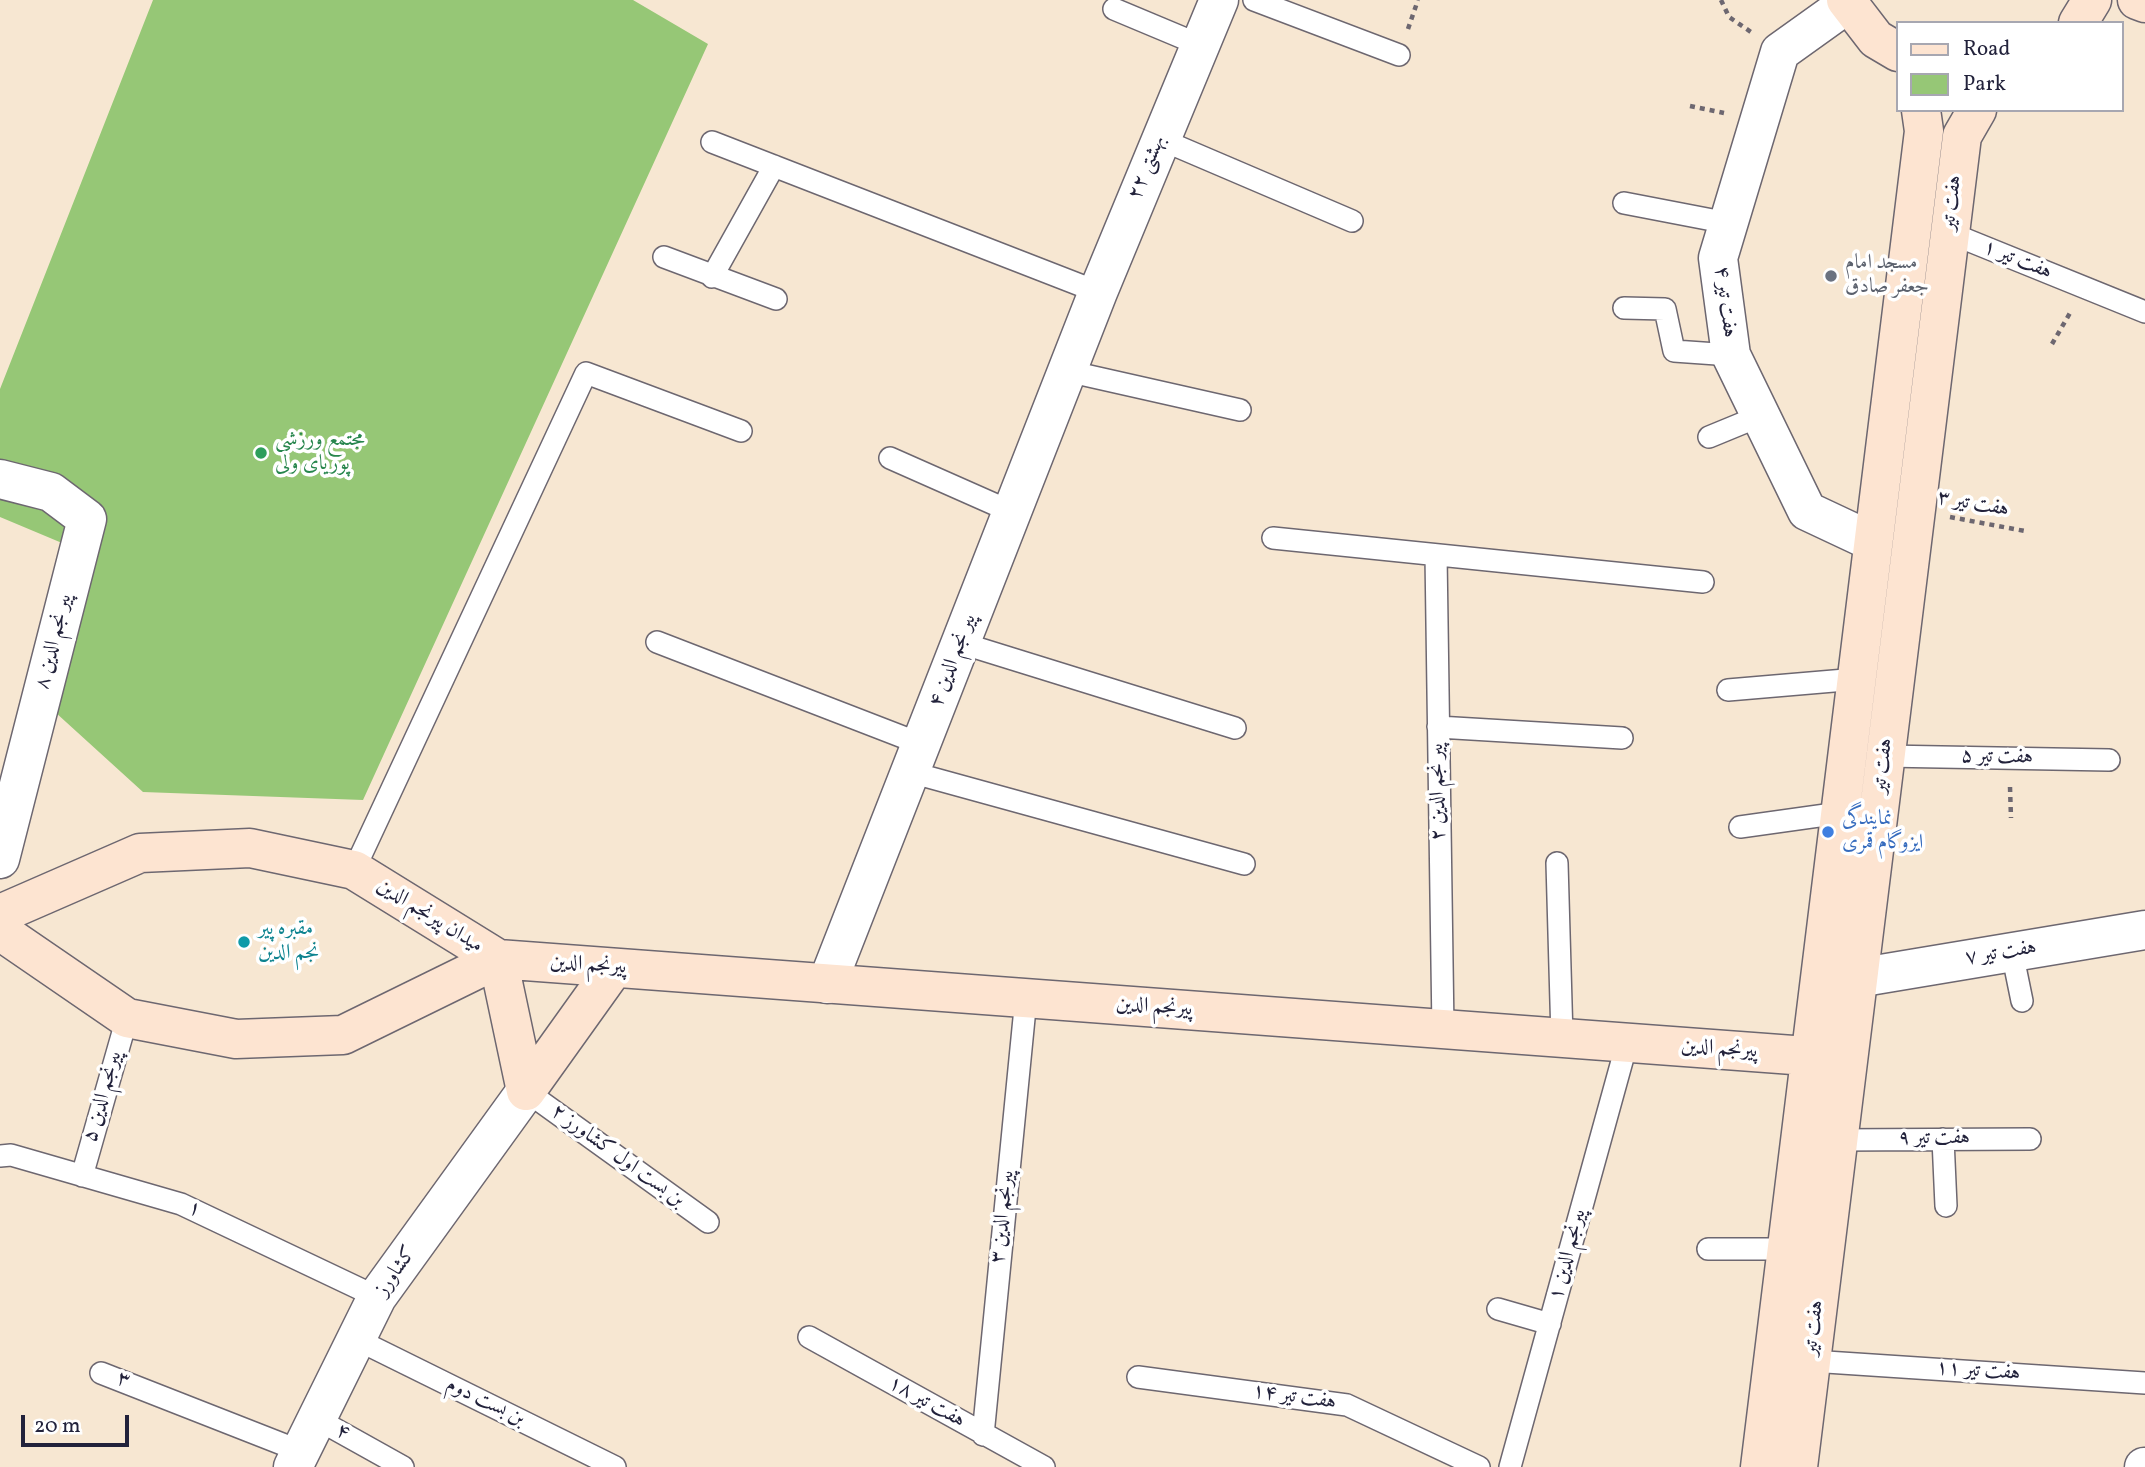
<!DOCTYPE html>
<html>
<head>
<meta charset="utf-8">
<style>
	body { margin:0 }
	#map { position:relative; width:2145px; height:1467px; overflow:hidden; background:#f7e7d2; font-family:Vollkorn,serif }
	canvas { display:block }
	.legend { position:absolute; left:1896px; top:21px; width:228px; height:91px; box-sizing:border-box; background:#fff; border:2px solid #a7a7b1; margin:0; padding:9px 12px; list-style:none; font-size:21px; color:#22223b }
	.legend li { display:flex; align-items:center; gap:14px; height:35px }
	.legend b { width:35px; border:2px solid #a7a7b1 }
	.scale { position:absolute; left:21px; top:1415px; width:108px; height:32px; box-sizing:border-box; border:4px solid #22223b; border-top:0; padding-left:9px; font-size:21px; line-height:24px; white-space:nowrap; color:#22223b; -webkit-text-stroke:5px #fff; paint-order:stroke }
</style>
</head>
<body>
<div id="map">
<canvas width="2145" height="1467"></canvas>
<ul class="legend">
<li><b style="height:9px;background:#fde4d1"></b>Road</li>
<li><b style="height:19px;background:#96c776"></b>Park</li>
</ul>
<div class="scale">20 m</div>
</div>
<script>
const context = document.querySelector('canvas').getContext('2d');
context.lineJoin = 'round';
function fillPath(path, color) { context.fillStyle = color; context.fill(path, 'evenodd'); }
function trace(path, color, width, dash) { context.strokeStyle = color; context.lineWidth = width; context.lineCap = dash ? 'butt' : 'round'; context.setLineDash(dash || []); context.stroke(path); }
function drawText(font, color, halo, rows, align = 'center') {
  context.font = font + ' Vollkorn,Amiri,serif'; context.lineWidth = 7; context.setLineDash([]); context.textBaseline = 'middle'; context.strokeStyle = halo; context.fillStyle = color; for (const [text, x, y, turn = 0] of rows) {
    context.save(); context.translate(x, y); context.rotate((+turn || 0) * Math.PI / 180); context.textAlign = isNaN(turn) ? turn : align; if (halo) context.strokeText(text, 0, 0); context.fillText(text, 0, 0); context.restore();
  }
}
fillPath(new Path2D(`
	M153,0H633L708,44L363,800L143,792L44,702L93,556L0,517V389Z`), '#96c776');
const lane = new Path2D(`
	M1254,0L1399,55
	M1114,9L1200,45
	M1160,139L1352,221
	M712,142L1098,292
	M1624,203L1728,223
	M1950,233L2145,312
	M664,257L776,299
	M712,277L774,166
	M1624,308L1665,309L1674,351L1731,355
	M1067,371L1240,410
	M1709,437L1760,416
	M890,458L1012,512
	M1273,538L1703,582
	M1436,555L1443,1030
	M657,642L921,744
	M961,643L1235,728
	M1728,690L1857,679
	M1438,727L1622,738
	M1885,756L2109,760
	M910,772L1244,864
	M1740,827L1840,813
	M1557,863L1562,1038
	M354,870L586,373L741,431
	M2012,952L2022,1001
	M526,1091L708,1222
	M1943,1139L1946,1206
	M1837,1140L2030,1139
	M0,1156L11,1155L181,1204L377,1297
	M82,1176L127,1018
	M1708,1249H1787
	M1498,1309L1550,1324
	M809,1337L1044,1467
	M356,1339L615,1467
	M1811,1361L2145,1383
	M101,1373L300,1451
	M1138,1377L1347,1405L1479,1467
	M317,1419L403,1467
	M983,1435L1026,998
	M1510,1467L1627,1043`);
const street = new Path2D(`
	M1847,4L1780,52L1718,258L1731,355L1807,511L1873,542
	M0,479L51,492L87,519L0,859
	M1857,978L2145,930
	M827,984L1098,292L1219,0
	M293,1467L377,1297L526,1091
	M2144,1467H2145`);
const secondary = new Path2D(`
	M1846,0L1876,39L1898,52
	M2137,0L2145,3
	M2078,23L2092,0
	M0,914L140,853L250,848L354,870L498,959L343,1035L236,1039L127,1018L0,931
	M526,1091L498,959L1847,1059
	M526,1091L614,968
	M1760,1467L1924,131L1921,110
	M1798,1467L1962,136L1977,110`);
trace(lane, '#6d6770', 24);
trace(street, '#6d6770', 41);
trace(secondary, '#6d6770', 41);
trace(new Path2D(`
	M1721,0L1729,17L1751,32
	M1408,29L1418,0
	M1690,106L1724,113
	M2052,344L2070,313
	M1950,517L2025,531
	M2010,787L2011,818`), '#6d6770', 4.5, [5, 5]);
trace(lane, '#fff', 21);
trace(street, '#fff', 38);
trace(secondary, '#fde4d1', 38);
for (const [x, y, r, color] of [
	[1831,276,7,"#6b7280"],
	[261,453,7,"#2e9e5b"],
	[1828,832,7,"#3f7fe0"],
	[244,942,7,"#0f9aa8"]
]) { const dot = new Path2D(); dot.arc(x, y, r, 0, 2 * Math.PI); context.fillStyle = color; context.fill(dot); trace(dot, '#fff', 2.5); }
drawText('21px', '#22223b', '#fff', [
	["بهشتی ۲۲",1148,168,-68],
	["هفت تیر",1953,203,-83],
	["هفت تیر ۱",2017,261,22],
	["هفت تیر ۴",1724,302,83],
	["هفت تیر ۳",1973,505,10],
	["پیر نجم الدین ۸",55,642,-76],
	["پیر نجم الدین ۴",954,661,-69],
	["هفت تیر ۵",1997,758,1],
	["هفت تیر",1884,766,-83],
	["پیر نجم الدین ۲",1439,792,-91],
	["میدان پیرنجم الدین",429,917,32],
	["هفت تیر ۷",2001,954,-9],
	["پیرنجم الدین",588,966,4],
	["پیرنجم الدین",1154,1008,4],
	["پیرنجم الدین",1719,1050,4],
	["پیرنجم الدین ۵",104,1097,-74],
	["هفت تیر ۹",1934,1139],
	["بن بست اول کشاورز ۲",617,1157,36],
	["۱",194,1210,25],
	["پیرنجم الدین ۳",1004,1217,-84],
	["پیرنجم الدین ۱",1569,1255,-75],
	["کشاورز",397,1272,-55],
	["هفت تیر",1815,1328,-83],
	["هفت تیر ۱۱",1978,1372,4],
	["۳",123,1381,22],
	["هفت تیر ۱۴",1294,1398,8],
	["بن بست دوم",485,1403,26],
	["هفت تیر ۱۸",926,1403,29],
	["۴",342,1433,29]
]);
drawText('21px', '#5b616d', '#fff', [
	["مسجد امام",1845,264],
	["جعفر صادق",1845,288]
], 'left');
drawText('21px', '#27864d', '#fff', [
	["مجتمع ورزشی",275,441],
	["پوریای ولی",275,465]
], 'left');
drawText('21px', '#366cbe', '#fff', [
	["نمایندگی",1842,820],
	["ایزوگام قمری",1842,844]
], 'left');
drawText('21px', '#0d838f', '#fff', [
	["مقبره پیر",258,930],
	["نجم الدین",258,954]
], 'left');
</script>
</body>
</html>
